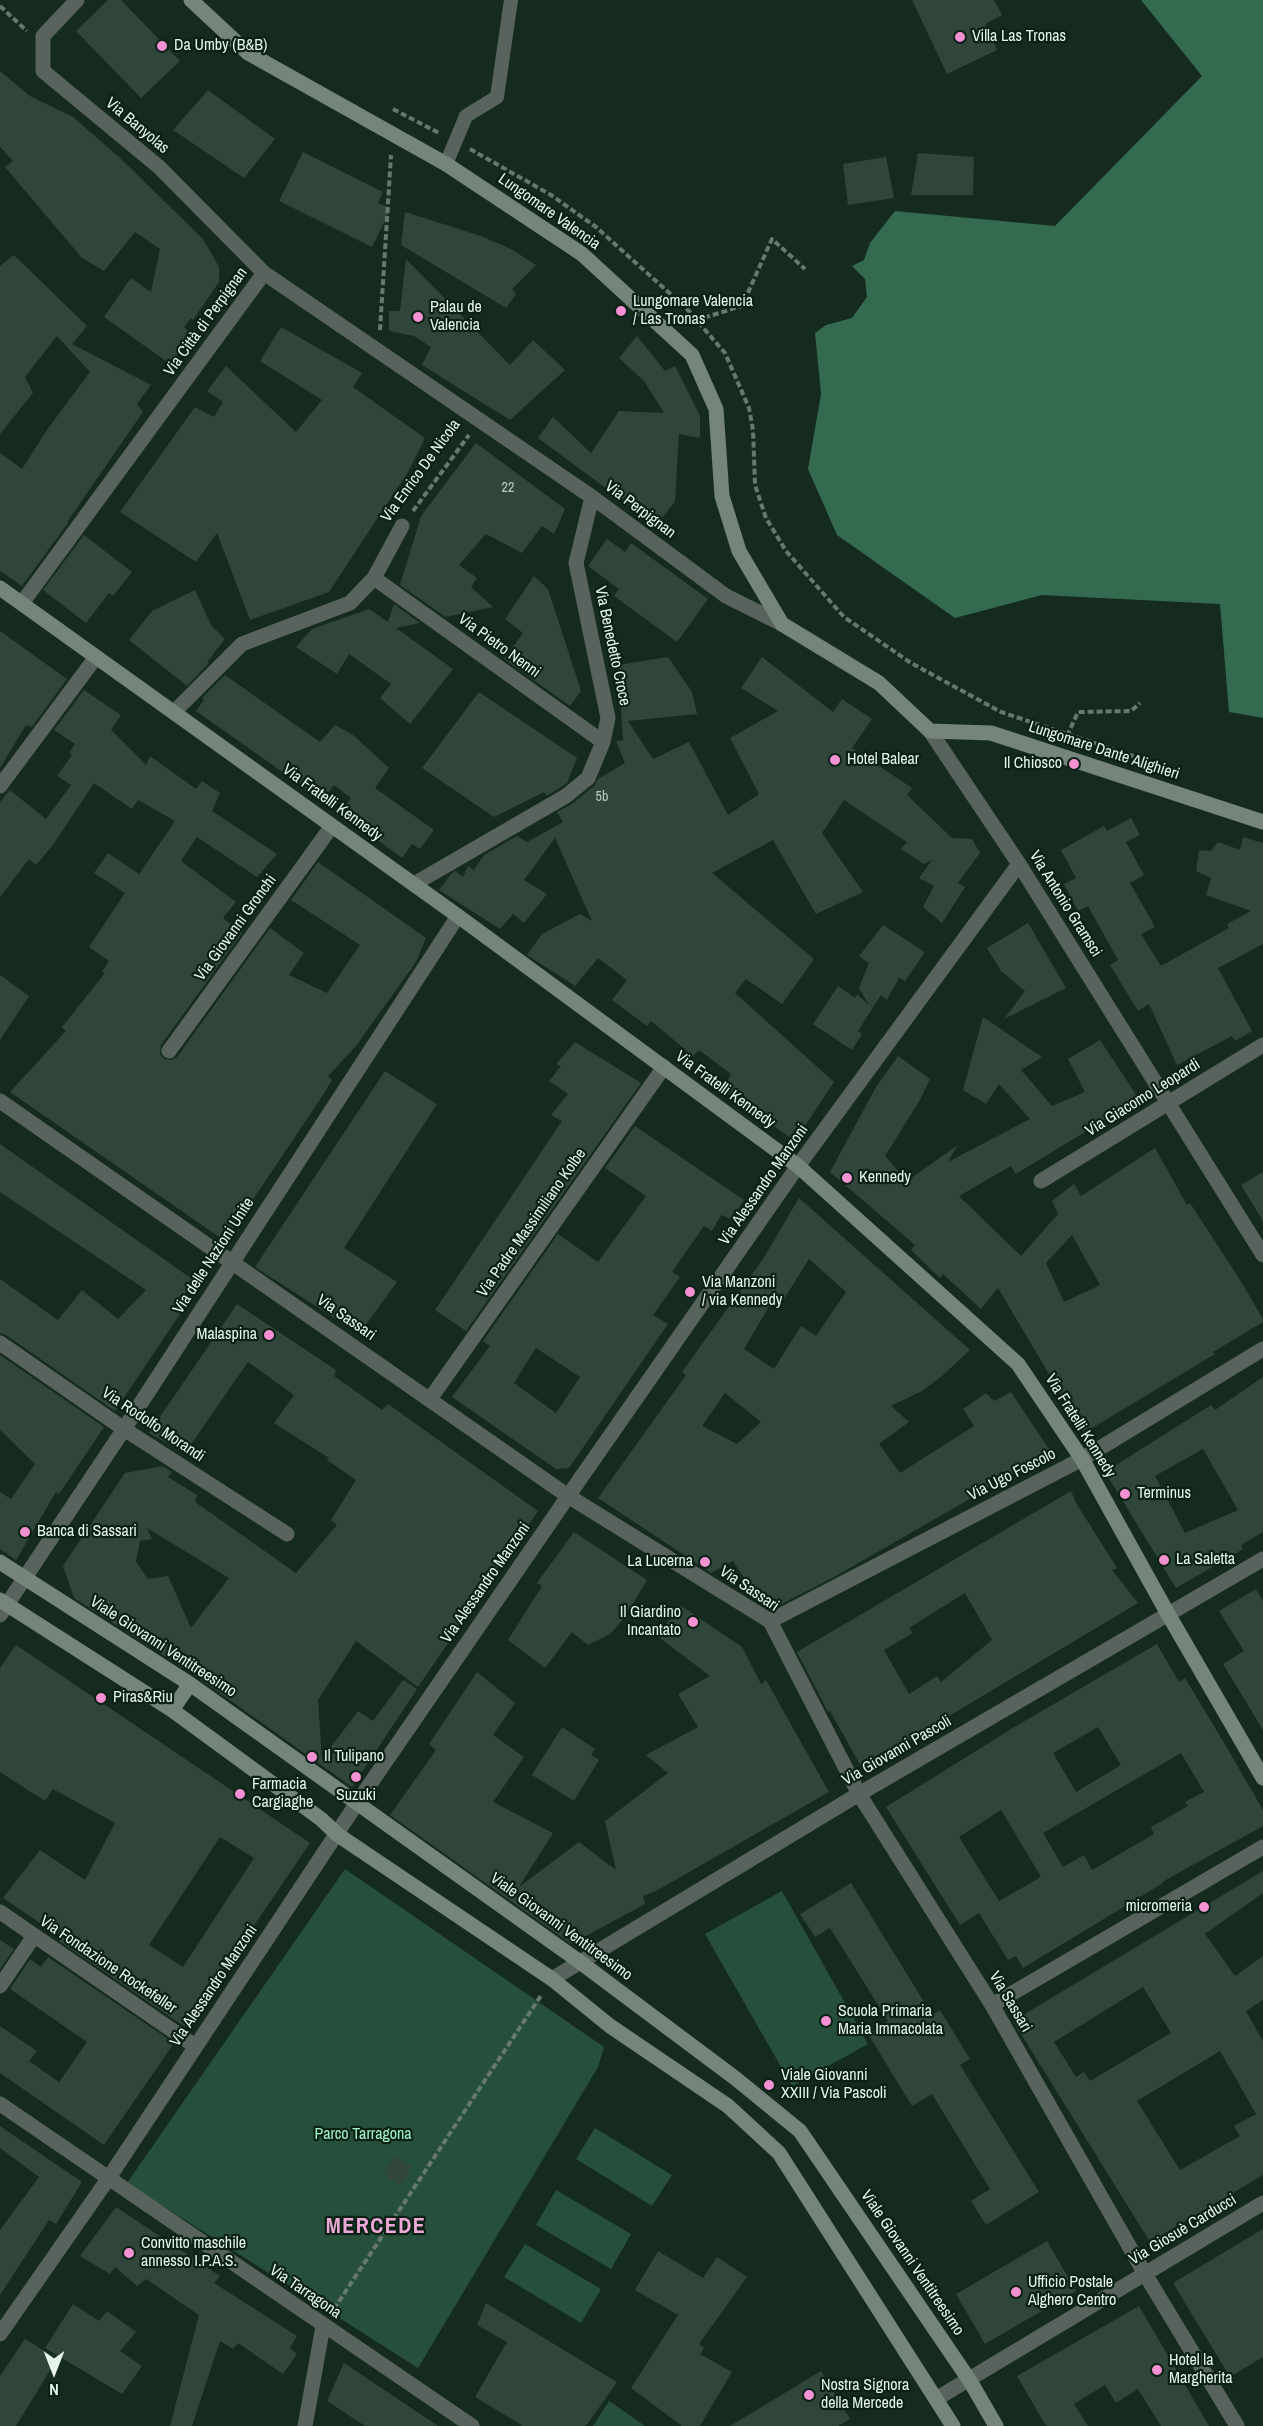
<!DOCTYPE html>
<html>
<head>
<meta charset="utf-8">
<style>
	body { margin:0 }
	#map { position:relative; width:1263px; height:2426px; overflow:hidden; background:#152b20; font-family:"Archivo Narrow",sans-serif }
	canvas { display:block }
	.north { position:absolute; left:24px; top:2342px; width:60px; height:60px; -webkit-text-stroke:4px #0b2116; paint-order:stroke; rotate:180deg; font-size:16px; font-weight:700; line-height:24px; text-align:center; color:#e6f4ec }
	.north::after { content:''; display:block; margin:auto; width:21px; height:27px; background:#e6f4ec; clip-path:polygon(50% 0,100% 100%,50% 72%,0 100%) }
</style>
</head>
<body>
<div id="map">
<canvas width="1263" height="2426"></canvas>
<div class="north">N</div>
</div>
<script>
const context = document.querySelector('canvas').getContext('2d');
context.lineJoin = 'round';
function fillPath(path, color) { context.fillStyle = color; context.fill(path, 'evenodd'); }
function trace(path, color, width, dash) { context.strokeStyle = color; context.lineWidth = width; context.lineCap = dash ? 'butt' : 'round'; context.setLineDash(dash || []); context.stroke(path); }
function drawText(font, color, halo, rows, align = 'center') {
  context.font = font + ' "Archivo Narrow",sans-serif'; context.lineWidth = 4.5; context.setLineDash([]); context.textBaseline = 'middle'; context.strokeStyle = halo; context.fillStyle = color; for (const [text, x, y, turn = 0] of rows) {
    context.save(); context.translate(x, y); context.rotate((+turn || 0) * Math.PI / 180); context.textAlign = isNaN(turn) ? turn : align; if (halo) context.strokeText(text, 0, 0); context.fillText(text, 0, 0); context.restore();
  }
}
fillPath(new Path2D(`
	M345,1869L604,2047L598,2067L418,2368L127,2183Z
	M782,1891L868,2044L792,2086L705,1934Z
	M595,2128L672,2175L652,2206L576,2159Z
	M556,2190L631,2234L611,2269L536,2225Z
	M525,2244L601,2289L581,2323L504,2277Z
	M609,2401L645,2426H593Z`), '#27503c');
fillPath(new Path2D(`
	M1141,0H1263V718L1229,712L1220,604L1042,595L955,618L837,535L808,469L821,394L815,333L826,325L852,318L867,297L865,279L852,266L864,260L870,243L895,211L1055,226L1202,76Z`), '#346a50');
fillPath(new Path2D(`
	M108,0H121L180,61L141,98L76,31Z
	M912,0H994L1002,15L985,24L997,50L947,74Z
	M0,71L30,96L73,117L119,157L203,239L219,267V282L193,320L191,318L184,327L193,335L170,364L104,317L131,278L151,292L160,249L135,232L104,271L82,258L5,167L13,161L0,147Z
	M208,90L275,139L244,178L173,130Z
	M303,152L383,192L378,203L391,208L372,247L279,201Z
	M918,153L974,157L973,195H911Z
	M886,157L894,198L848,205L843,164Z
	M405,212L481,236L511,249L536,265L512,289L516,294L506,308L401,245Z
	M14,255L87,326L72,344L151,385L137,404L143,412L67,522L68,523L22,586L0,571V453L22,469L49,427L90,372L57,336L25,377L33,393L0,434V266Z
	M406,259L510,365L533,340L565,370L510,420L422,365L431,347L414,336L389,331V311H400Z
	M281,327L362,373L353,387L425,438L408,472L329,592L250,620L217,533L196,562L120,512L195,407L214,417L223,402L207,391L226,366L296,432L322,400L260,361Z
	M637,336L665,371L675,366L700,416V438L679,434L675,502L656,525L538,438L553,417L591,453L619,411L664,413L644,381L619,358Z
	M476,443L565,509L554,534L542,526L522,553L486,534L459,565L477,578L471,587L493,607L446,617L400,585L421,516Z
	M84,535L132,572L113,596L109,593L86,623L43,590Z
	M607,539L625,552L631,543L708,599L677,642L614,596L619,589L588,566Z
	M534,576L548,589L581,691L570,706L504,659L523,633L505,619Z
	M195,590L211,625L225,639L207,662L209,663L187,686L129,640L152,611Z
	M394,604L420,623L396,628L453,669L410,724L380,698L391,684L349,654L337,674L296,647L312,629L369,609L388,622Z
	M0,631L67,679L32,727L26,725L0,768Z
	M668,657L692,692L697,714L628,721L653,759L689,742L728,815L759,794L730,738L778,711L741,688L762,657L833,712L842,699L872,719L852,748L912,788L907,795L952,838L972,839L980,853L958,883L965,887L942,923L923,907L934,886L919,878L932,860L924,864L901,849L907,842L844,800L822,833L863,892L816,914L773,840L712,873L814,959L782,1004L746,979L735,993L834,1082L795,1141L723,1090L731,1074L699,1050L693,1056L651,1021L647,1026L612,1000L627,980L598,958L575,986L527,955L542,934L580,914L592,921L555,838L524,880L547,894L524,923L513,914L500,929L439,890L451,874L455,871L463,877L468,866L474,870L484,855L517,836L527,842L563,822L557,812L572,804L594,786L598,779L625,763L616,741L623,740L618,665Z
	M225,675L320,742L335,725L353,735L389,768L375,788L434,830L420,849L412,844L402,858L341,813L351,798L334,785L322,800L196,711L204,700L202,698Z
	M84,690L121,715L111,730L146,765L150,756L196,789L202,781L220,793L212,811L277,854L257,877L197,837L181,861L236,902L223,918L242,933L161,1045L160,1054L164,1059L172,1060L177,1057L270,928L304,953L289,975L327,993L360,945L291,900L318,862L426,938L416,962L356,1046L328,1076L332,1080L321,1098L225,1241L10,1092L66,1031L62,1027L105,973L102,972L109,961L89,947L125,893L94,873L108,853L139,874L175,821L138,800L132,809L94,783L53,845L36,865L29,859L0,897V802L10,790L46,819L71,785L57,776L72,755L69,753L75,744L54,730Z
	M479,692L577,758L567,783L547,796L544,792L494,817L422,768Z
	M1131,818L1140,835L1126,842L1144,875L1130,883L1155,927L1141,934L1161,966L1229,928L1227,924L1251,911L1206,895L1211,878L1196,871L1199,850L1211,851L1218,842L1240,850L1243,837L1263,843V944L1218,968L1252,1031L1235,1041L1232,1036L1177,1065L1149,1004L1138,1011L1110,965L1118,960L1088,906L1078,911L1064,884L1076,878L1061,850L1104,826L1107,831Z
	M1028,923L1066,988L1004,1019L1025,991L1001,971L987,948Z
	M883,925L925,952L905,981L899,978L887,1000L881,995L858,1031L862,1034L852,1050L813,1024L838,986L855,998L857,994L869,1005L859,988L869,963L859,956Z
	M0,975L29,996L0,1040Z
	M983,1017L1042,1057L1021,1070L1052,1106L1085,1092L1068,1059L1100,1040L1139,1099L1016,1174L1011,1166L959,1196L1021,1256L1058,1214L1052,1201L1074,1184L1081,1196L1155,1148L1187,1205L1190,1203L1237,1275L1263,1319V1322L1213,1352L1215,1354L1084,1433L998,1288L981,1309L943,1274L940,1278L911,1250L915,1245L830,1172L876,1087L898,1056L930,1079L920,1100L885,1156L907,1181L958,1145L948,1162L1030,1119L999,1084L986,1104L963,1090ZM1072,1235L1100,1285L1064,1302L1046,1263Z
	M575,1042L641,1083L466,1331L435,1310L562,1121L551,1115L568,1094L549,1081L561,1066L556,1064Z
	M385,1071L437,1104L344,1248L397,1282L359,1334L255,1267Z
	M635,1126L744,1200L731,1219L721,1215L712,1231L704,1226L672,1272L680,1277L653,1315L668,1324L569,1468L556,1469L452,1397L490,1346L483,1341L558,1234L598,1262L646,1196L605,1168ZM536,1348L580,1377L556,1413L514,1383Z
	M0,1144L195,1281L175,1306L182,1311L115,1411L6,1335L0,1333V1279L58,1320L82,1290L118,1319L146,1290L0,1192Z
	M1263,1172V1221L1241,1185Z
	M799,1198L970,1350L942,1376L922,1391L891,1406L909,1422L879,1444L900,1473L974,1426L963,1409L986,1393L994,1401L1011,1392L1051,1452L836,1576L770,1610L760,1603L733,1561L711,1573L598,1498L686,1375L682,1372L763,1259ZM809,1259L846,1292L816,1336L801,1326L774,1369L744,1349L771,1303L779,1307ZM725,1393L761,1422L737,1444L702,1426Z
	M237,1304L336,1370L334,1376L382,1410L388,1404L538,1511L418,1687L356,1641L318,1700L322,1759L358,1711L373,1721L403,1680L417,1689L352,1787L196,1676L74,1598L63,1566L125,1473L163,1466L172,1472L168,1477L197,1495L195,1502L296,1573L337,1525L331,1520L356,1480L327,1460L329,1458L274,1423L294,1395L248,1362L185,1453L149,1433ZM147,1528L229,1578L191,1628L168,1576L148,1579L136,1562L140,1541L152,1539Z
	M0,1355L104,1427L59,1494L56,1492L16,1560L0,1549V1492L11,1499L35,1464L0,1430Z
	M1263,1377V1532L1241,1545L1243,1549L1176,1588L1105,1472L1211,1405L1215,1410ZM1203,1449L1238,1510L1185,1533L1155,1476Z
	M1071,1491L1076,1503L1117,1568L1112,1570L1138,1603L862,1768L830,1711L828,1712L797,1652ZM965,1593L992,1640L941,1682L937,1676L909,1694L884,1650L913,1633L909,1628Z
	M574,1532L647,1580L625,1617L610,1634L588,1645L572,1632L545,1668L508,1640L542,1586L537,1583Z
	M1256,1589L1263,1601V1730L1223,1664L1244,1651L1219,1611Z
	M680,1605L742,1647L761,1684L766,1680L829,1792L656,1891L643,1896L645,1904L571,1944L390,1815L436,1750L429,1744L477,1672L515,1703L493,1735L524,1757L493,1802L553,1833L519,1887L579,1842L616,1870L605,1821L668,1773L646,1755L698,1727L678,1694L710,1676L657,1636Z
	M1157,1644L1179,1682L1185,1678L1226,1746L1263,1810V1826L1162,1882L1163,1883L1023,1968L1016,1956L1008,1960L979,1913L960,1925L886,1807L1016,1726ZM1098,1727L1121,1765L1076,1792L1053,1753ZM1181,1753L1204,1792L1185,1802L1188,1806L1151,1827L1154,1834L1092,1870L1084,1855L1063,1867L1043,1833ZM1001,1810L1041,1877L999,1901L959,1837Z
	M16,1645L310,1843L185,2027L59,1941L61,1937L3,1898L40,1850L85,1880L115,1823L53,1789L45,1801L0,1772V1668ZM220,1837L254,1858L183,1967L149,1945Z
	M562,1727L595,1749L591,1755L599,1760L574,1801L532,1775Z
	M1263,1871V1893L1205,1934L1235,1976L1263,1956V2000L1246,2011L1263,2041V2175L1150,2242L1013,2021ZM1143,1987L1171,2033L1090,2081L1084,2072L1076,2077L1054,2042ZM1220,2051L1256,2114L1234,2126L1240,2136L1180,2170L1137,2101Z
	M851,1883L932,2015L940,2010L970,2059L960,2065L1039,2192L986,2225L971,2201L990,2189L932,2094L912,2106L868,2034L888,2021L830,1928L815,1937L800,1914Z
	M0,1940L14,1949L0,1969Z
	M48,1957L174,2043L104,2145L0,2073V2026L37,2051L29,2061L59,2082L87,2042L10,1989L30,1959L41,1967Z
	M0,2126L82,2182L56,2224L49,2220L0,2295V2230L39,2177L0,2148Z
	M394,2156L412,2167L400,2185L383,2174Z
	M116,2207L220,2276L214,2283L297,2336L290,2348L297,2354L283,2374L238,2343L233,2349L220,2341L192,2426H170L199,2315L146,2279L137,2286L115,2267L110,2274L80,2256Z
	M1263,2229V2357L1230,2377L1173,2283Z
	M1047,2241L1076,2291L985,2344L956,2294Z
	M658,2251L703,2278L717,2257L747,2277L699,2344L704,2348L700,2354L732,2372L700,2426H682L631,2388L678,2315L635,2290Z
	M486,2303L617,2382L586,2426H523L475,2397L507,2342L477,2325Z
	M73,2304L99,2321L107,2311L136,2332L120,2351L142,2366L122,2394L45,2348Z
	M1139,2306L1209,2426H1161L1138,2389L1116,2403L1105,2385L1074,2404L1088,2426H1046L1017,2376Z
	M25,2339L57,2359L16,2426H0V2376Z
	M344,2363L438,2426H365L327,2401Z
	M821,2371L850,2419L838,2426H730Z`), '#30463a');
trace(new Path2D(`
	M0,6L27,31
	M393,109L439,133
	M470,149L551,195L596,227L687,309L725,353L749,408L753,430L755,485L766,518L786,551L844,617L911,663L1001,712L1154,763
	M687,323L742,306L772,239L805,269
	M380,330L391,155
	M413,511L469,435
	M1067,736L1078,712L1131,711L1140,703
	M334,2309L542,1994`), '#66796f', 4, [6, 3]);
trace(new Path2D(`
	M446,164L466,116L497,97L511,0`), '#59635d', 14);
trace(new Path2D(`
	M77,0L43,36V71L159,167L264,273L592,497L726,596L782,624
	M374,578L603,742
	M22,603L264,273
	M174,712L242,644L350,603L374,578L402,526
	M930,731L1019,864L1263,1255
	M0,786L96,657
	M414,884L566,796L588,778L603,742L608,718L576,563L592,497
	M169,1051L332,826
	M0,1101L568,1496L770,1621L859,1794L992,2005L1145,2274L1237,2426
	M1041,1181L1263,1045
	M0,1343L124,1429L287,1534
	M430,1399L664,1067
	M0,1615L124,1429L458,916
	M770,1621L1082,1459L1263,1349
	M0,1912L195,2046
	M552,1979L859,1794L1263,1559
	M0,1986L34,1936
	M992,2005L1263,1847
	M0,2104L472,2426
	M0,2334L108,2179L357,1803L580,1479L798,1166L1019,864
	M936,2399L1263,2203
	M305,2426L323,2326`), '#59635d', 15);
trace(new Path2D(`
	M191,0L248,53L446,164L582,254L692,355L716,409L722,496L739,551L782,624L879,683L930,731L991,733L1263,822
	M0,588L458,916L798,1166L1018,1364L1082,1459L1168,1614L1263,1778
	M0,1562L190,1684L580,1962L735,2078L800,2131L970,2381L996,2426
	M0,1600L172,1710L321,1819L338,1835L552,1979L610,2026L728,2106L779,2153L953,2426
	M172,1710L190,1684`), '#75857c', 15);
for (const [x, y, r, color] of [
	[960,37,6,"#f491d3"],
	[162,46,6,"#f491d3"],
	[621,311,6,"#f491d3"],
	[418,317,6,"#f491d3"],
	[835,760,6,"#f491d3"],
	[1074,764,6,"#f491d3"],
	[847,1178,6,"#f491d3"],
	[690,1292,6,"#f491d3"],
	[269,1335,6,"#f491d3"],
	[1125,1494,6,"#f491d3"],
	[25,1532,6,"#f491d3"],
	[1164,1560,6,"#f491d3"],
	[705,1562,6,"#f491d3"],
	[693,1622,6,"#f491d3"],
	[101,1698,6,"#f491d3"],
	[312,1757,6,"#f491d3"],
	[356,1777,6,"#f491d3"],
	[240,1794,6,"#f491d3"],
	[1204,1907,6,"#f491d3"],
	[826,2021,6,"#f491d3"],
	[769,2085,6,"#f491d3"],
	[129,2253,6,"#f491d3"],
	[1016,2292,6,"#f491d3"],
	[1157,2370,6,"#f491d3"],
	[809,2395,6,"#f491d3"]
]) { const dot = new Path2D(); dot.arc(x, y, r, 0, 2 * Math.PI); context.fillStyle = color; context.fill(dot); trace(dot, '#0b2116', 2); }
drawText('14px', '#b8c8c0', null, [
	["22",508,488],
	["5b",602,797]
]);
drawText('16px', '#e6f4ec', '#0b2116', [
	["Villa Las Tronas",972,37],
	["Da Umby (B&B)",174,46],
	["Lungomare Valencia",633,302],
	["/ Las Tronas",633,320],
	["Palau de",430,308],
	["Valencia",430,326],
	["Hotel Balear",847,760],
	["Il Chiosco",1062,764,"right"],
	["Kennedy",859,1178],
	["Via Manzoni",702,1283],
	["/ via Kennedy",702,1301],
	["Malaspina",257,1335,"right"],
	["Terminus",1137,1494],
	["Banca di Sassari",37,1532],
	["La Saletta",1176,1560],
	["La Lucerna",693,1562,"right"],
	["Il Giardino",681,1613,"right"],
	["Incantato",681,1631,"right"],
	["Piras&Riu",113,1698],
	["Il Tulipano",324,1757],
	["Farmacia",252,1785],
	["Cargiaghe",252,1803],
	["Suzuki",356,1796,"center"],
	["micromeria",1192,1907,"right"],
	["Scuola Primaria",838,2012],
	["Maria Immacolata",838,2030],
	["Viale Giovanni",781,2076],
	["XXIII / Via Pascoli",781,2094],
	["Convitto maschile",141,2244],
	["annesso I.P.A.S.",141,2262],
	["Ufficio Postale",1028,2283],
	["Alghero Centro",1028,2301],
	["Hotel la",1169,2361],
	["Margherita",1169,2379],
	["Nostra Signora",821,2386],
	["della Mercede",821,2404]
], 'left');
drawText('16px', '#e6f4ec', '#0b2116', [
	["Via Banyolas",137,126,40],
	["Lungomare Valencia",549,212,35],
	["Via Città di Perpignan",206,322,-54],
	["Via Enrico De Nicola",421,471,-54],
	["Via Perpignan",640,510,37],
	["Via Pietro Nenni",499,646,36],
	["Via Benedetto Croce",612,646,78],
	["Lungomare Dante Alighieri",1104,751,18],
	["Via Fratelli Kennedy",332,803,36],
	["Via Antonio Gramsci",1065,904,58],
	["Via Giovanni Gronchi",236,928,-54],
	["Via Fratelli Kennedy",725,1090,36],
	["Via Giacomo Leopardi",1143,1098,-32],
	["Via Alessandro Manzoni",764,1185,-55],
	["Via Padre Massimiliano Kolbe",532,1223,-55],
	["Via delle Nazioni Unite",214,1256,-57],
	["Via Sassari",346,1318,35],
	["Via Rodolfo Morandi",153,1425,34],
	["Via Fratelli Kennedy",1080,1426,58],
	["Via Ugo Foscolo",1012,1475,-27],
	["Via Alessandro Manzoni",486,1583,-55],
	["Via Sassari",749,1589,34],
	["Viale Giovanni Ventitreesimo",163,1647,33],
	["Via Giovanni Pascoli",897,1751,-30],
	["Viale Giovanni Ventitreesimo",561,1927,36],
	["Via Fondazione Rockefeller",108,1965,34],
	["Via Alessandro Manzoni",214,1986,-56],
	["Via Sassari",1010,2002,59],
	["Via Giosuè Carducci",1183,2230,-31],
	["Viale Giovanni Ventitreesimo",912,2263,56],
	["Via Tarragona",305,2292,34]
]);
drawText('16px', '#a0f4c8', '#0b2116', [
	["Parco Tarragona",363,2135]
]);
context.letterSpacing = '1.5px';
drawText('bold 22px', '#eea8d5', '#0b2116', [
	["MERCEDE",376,2227]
]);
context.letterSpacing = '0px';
</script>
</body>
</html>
